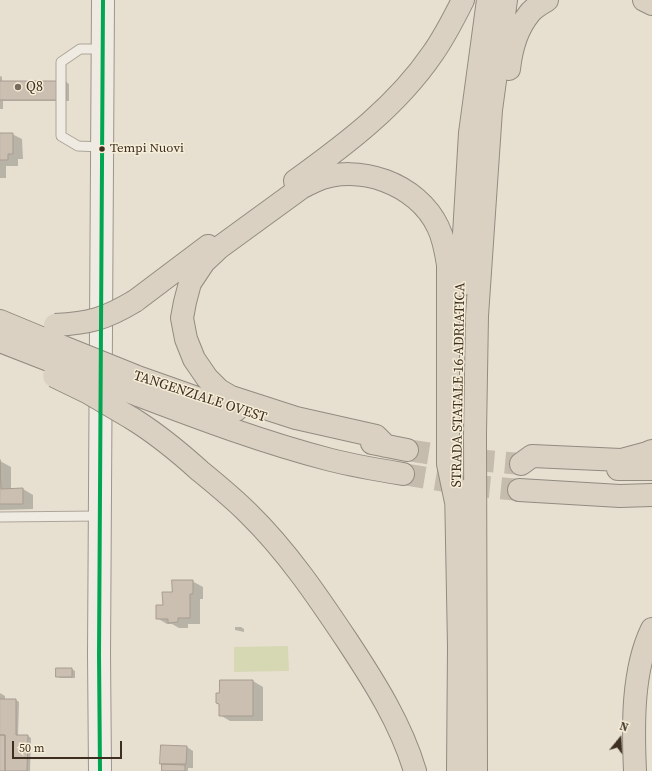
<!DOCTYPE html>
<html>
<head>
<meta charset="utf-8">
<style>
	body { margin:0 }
	#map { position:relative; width:652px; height:771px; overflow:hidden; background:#e7e0d1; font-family:"Source Serif 4",serif }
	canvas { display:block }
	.north { position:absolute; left:600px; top:719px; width:40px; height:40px; -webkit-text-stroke:3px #f7eed8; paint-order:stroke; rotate:18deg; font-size:11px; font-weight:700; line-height:16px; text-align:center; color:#3d2e20 }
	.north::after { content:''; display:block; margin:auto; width:14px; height:18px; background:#3d2e20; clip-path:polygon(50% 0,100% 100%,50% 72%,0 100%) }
	.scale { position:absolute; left:12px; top:741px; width:110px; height:18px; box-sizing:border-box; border:2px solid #3d2e20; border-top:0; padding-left:5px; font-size:12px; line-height:14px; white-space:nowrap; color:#3d2e20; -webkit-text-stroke:3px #f7eed8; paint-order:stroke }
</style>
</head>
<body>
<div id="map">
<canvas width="652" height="771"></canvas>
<div class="north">N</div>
<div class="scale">50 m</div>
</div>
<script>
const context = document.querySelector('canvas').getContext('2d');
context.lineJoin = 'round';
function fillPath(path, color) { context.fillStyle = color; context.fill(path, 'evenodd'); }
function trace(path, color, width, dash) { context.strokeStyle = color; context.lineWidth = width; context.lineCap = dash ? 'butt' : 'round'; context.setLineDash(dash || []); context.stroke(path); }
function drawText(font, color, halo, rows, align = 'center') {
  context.font = font + ' "Source Serif 4",serif'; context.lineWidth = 3; context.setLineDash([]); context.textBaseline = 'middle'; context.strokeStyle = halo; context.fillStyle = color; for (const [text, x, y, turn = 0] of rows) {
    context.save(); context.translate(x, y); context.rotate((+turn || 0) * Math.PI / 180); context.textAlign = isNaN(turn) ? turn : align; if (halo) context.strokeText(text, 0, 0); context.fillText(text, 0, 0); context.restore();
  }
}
fillPath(new Path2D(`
	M288,646L289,671L234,672V647Z`), '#d6d7b3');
fillPath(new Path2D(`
	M0,76L2,77V82H66L69,84V101H3V109H0Z
	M0,134H12L22,139L23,159H18V166H6V178H0Z
	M0,461L11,467V489H23L33,495V509L0,510Z
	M192,581L203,587V599H200V624H188V628H179L172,624H167L157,618L173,593Z
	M235,627H241L244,629V632L235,630Z
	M72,669L75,671V678H60L57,676Z
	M253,681L263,687V721H230L220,715V705L217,703Z
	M0,693L5,696V700H16L19,702L18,736H28L31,738L30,771H0Z
	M187,747L193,751V768H188V771H163V764L161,763Z`), '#0003');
const building = new Path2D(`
	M0,81H66V100H0Z
	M0,133H13V154H8V160H0Z
	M0,460L1,489L23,488V504H0Z
	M172,580H193V594H190V618H178V622L168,623V619H156V605H163L162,592H172Z
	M56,668H72V677H56Z
	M220,680H253V716H219V704L216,703V693H219Z
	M0,699H16V735H28L27,771H5V735H0Z
	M0,735H5V771H0Z
	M161,745L187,746L186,764H160Z
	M162,764L185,765V771H162Z`);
fillPath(building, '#cbbfb2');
trace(building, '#a89c90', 1);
trace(new Path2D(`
	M407,450L464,459L521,464
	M403,474L468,485L519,490`), '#c5bcae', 22, [22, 11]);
const lane = new Path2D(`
	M101,147L78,146L61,136V62L80,49H103
	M0,517L100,516`);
const secondary = new Path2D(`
	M100,771L99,654L103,0`);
const highway = new Path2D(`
	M644,0L652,4
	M509,69C511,51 517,29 529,14C533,8 541,4 547,0
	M295,181C346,144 397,106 433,53C445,36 454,18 463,0
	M461,285L470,133L488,0
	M135,301L208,246
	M0,321L58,345
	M0,341L59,364
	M135,376L203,400L236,410
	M138,395C201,419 265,443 331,460C355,466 379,470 403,474
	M133,419C157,434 179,452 200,471C216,484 233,498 248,513C287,551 318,597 348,642C375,683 401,724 415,771
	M372,443L407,450
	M386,446L376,436L296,418L231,397L219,390L207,378L194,359L186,339L182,318L185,302L190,283L204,262L220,247L301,188C305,186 310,183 315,181C358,162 418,184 438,227C444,239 446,252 448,265V464L456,502
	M521,464L532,456L621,460L647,453L652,451
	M618,469H652
	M456,488L459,647L458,771
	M519,490L620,496L652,495
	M476,771L475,434L477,316L491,110L506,0
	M635,771C633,726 632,670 652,629`);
trace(lane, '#ada599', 11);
trace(secondary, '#9c958a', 24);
trace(highway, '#928b80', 24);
trace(lane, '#efebe3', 9);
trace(secondary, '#efebe3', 22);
trace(highway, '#dad1c2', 22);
const highwayBridge = new Path2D(`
	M55,325C90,323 105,319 135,301
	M58,345L135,376
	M60,364L138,395
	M54,376L87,392L133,419`);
trace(highwayBridge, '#928b80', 24, []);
trace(highwayBridge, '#dad1c2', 22);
trace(new Path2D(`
	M100,771L99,654L103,0`), '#00a651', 4);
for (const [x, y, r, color] of [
	[18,87,4,"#786c5e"],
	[102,149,3.5,"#3d2e20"]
]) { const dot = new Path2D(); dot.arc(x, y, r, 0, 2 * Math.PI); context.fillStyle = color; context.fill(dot); trace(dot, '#f7eed8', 1.5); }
drawText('13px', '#3d2e20', '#f7eed8', [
	["Tempi Nuovi",110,149]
], 'left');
drawText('14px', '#3d2e20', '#f7eed8', [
	["Q8",26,87]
], 'left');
drawText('14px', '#3d2e20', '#f7eed8', [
	["STRADA STATALE 16 ADRIATICA",459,385,-89],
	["TANGENZIALE OVEST",200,397,18]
]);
</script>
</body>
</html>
